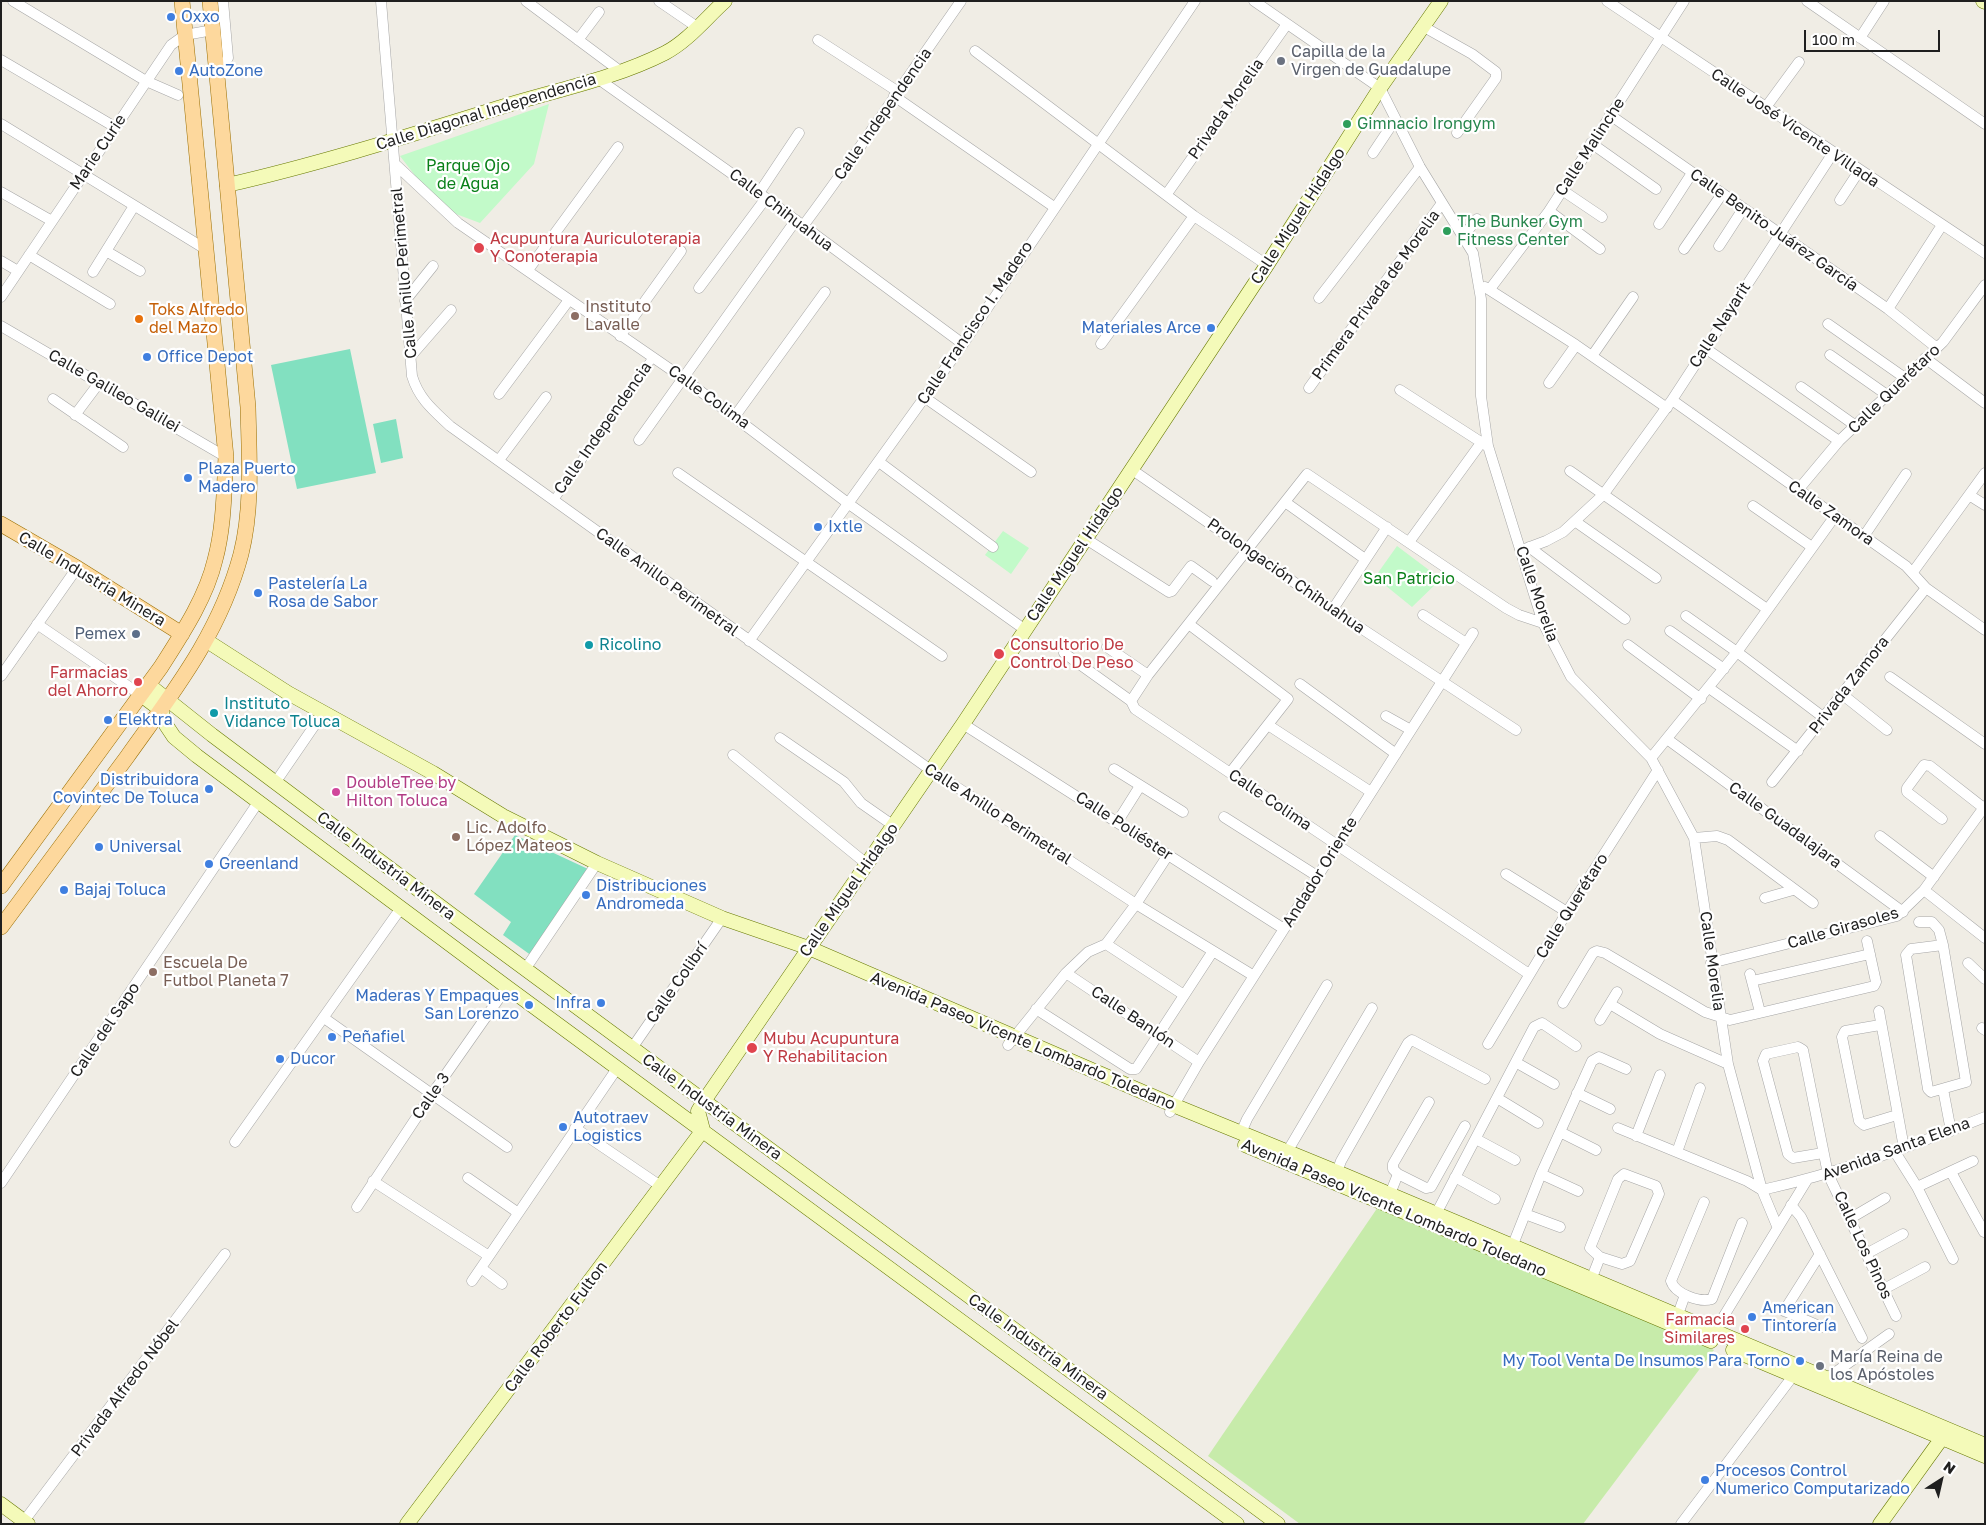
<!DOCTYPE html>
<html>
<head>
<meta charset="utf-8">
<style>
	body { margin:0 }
	#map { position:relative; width:1986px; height:1525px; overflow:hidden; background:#f0ede5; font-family:"Golos Text",sans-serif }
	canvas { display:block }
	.frame { position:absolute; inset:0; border:2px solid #1f1f1f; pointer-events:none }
	.north { position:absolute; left:1916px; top:1455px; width:50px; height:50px; -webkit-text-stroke:4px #fff; paint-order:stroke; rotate:35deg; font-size:14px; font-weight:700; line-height:20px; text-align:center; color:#1f1f1f }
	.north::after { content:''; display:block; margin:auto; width:18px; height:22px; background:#1f1f1f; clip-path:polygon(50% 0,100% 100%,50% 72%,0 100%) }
	.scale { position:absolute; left:1804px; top:30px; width:136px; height:22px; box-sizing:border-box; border:2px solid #1f1f1f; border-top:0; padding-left:6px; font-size:15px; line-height:18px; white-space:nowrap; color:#1f1f1f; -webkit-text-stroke:4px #fff; paint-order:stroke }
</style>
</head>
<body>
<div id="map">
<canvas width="1986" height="1525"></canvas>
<div class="frame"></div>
<div class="north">N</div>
<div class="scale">100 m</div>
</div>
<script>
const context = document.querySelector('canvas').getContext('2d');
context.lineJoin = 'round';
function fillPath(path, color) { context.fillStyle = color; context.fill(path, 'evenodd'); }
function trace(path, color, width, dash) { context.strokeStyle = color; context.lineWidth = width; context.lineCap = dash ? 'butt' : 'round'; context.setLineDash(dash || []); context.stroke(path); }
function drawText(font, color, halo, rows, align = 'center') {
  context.font = font + ' "Golos Text",sans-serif'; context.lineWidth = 4.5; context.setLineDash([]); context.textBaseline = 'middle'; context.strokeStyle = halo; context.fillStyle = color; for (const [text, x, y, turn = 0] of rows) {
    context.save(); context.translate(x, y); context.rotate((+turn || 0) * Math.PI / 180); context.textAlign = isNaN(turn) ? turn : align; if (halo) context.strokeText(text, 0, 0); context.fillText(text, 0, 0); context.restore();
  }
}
fillPath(new Path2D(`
	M1378,1207L1714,1350L1583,1524H1300L1208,1456Z`), '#c7ebaa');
fillPath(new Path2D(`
	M549,104L534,164L480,223L440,208L400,156Z
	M1003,531L1029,548L1011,574L985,555Z
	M1397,546L1441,579L1412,607L1375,577Z`), '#c2fac9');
fillPath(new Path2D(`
	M350,349L376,473L297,489L271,365Z
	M396,419L403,458L381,463L373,424Z
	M515,835L588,869L532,956L503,935L511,922L474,894Z`), '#82e0c0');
const pedestrian = new Path2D(`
	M554,500L653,357`);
const minor = new Path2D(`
	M13,1L146,81L178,95
	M381,1L412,376C419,399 433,410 450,426L932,771L1136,904L1254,976
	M526,1L620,71
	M659,1L697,27
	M1254,1L1380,88L1420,167L1473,253L1481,299V396L1488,446L1543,623L1571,677L1651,758L1694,838L1728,1064L1762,1190L1777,1226
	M1607,1L1985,253
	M1807,1L1985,124
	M1424,27L1472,54L1496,72V78L1457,133
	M1860,38L1884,1
	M578,40L599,12
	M818,40L897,91
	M975,51L1194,216L1267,265
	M1,60L115,127
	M217,76L228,58L223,1
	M597,78L759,193L963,344
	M894,96L1054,207
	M1766,107L1799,62
	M1610,115L1888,309L1937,348
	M1,124L207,250
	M1591,143L1656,189
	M1373,153L1395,120
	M395,164L458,223L683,378L849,504L1024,629
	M1562,190L1602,217
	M1,192L52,221
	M759,193L799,133
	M1166,195L1287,24
	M1840,200L1859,171
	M1549,211L1600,249
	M1659,224L1692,173
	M803,226C858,153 908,76 961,1
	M1464,235L1477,219
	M1719,246L1743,209
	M1684,249L1722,194
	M106,251L140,271
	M29,255L110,304
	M1,261L18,271
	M528,270L618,147
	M93,272L134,206
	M1485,287L1576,345L1667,408
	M699,288L766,198
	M1490,289L1549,211L1684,1
	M1,297L171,45L185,35L213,30
	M1319,298L1420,167
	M405,301L433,266
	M1888,309L1942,225
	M1828,324L1905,378
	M1,326L226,457
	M620,336L681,251
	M1101,344L1194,216
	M1705,348L1839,441
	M1830,355L1887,395
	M411,356L451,310
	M1592,356L1633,297
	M1925,358L1985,403
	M1549,383L1576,345
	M1801,387L1856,426
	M1309,388L1442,203
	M1400,390L1487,446
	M499,394L569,300
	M924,397L1031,472
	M53,399L123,447
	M1672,400L1906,566L1926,588L1985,630
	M75,415L99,383
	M735,416L825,292
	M639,440L796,220
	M499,460L546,397
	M879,462L993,547
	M1131,469L1347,619L1516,730
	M1570,471L1767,609
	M678,473L942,656
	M1798,490L1839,441L1943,342L1985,285
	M1969,495L1985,505
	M1285,502L1365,559
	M1753,506L1812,547
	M1576,522L1656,578
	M1864,536L1906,474
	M1086,539L1169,592L1172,591L1191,566L1212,581
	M1409,542L1481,443
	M1529,547L1625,619
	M1522,550L1546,541L1563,532L1603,495L1672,400L1833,153
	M1913,572L1985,473
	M1333,609L1387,527
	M1423,615L1466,643
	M1686,616L1737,652L1823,717
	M37,624L141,695
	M1190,625L1288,699L1230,773
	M1670,631L1724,669
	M749,641L963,344L1195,1
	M1628,645L1701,699
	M1107,647L1148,675
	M1064,653L1131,701
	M1,676L77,568
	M1890,677L1985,744
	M1300,684L1396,754
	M1709,688L1798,751
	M1843,695L1887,730
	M1386,716L1411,730
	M963,724L1284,929
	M1268,725L1371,792
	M780,738L844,782L861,803L894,826
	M1667,739L1903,912
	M733,755L868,865
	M1651,758L1737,652L1835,516
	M1114,769L1183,812
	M1772,782L1926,588
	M275,783L323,713
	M1224,817L1317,876
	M1942,819L1907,792V788L1924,765L1930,766L1985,809
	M1118,821L1140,786
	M1880,836L1934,877
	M1694,838L1717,836L1728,840L1813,903
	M1506,874L1567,912
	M1924,890L1985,938
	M1765,898L1793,890
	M1919,922H1932L1939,930L1943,945L1966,1082L1931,1092L1928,1089L1906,955L1911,949L1943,945
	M1106,944L1184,995
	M1711,963L1897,916L1924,890L1985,806
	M1968,963L1985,979
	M526,968L597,863
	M1066,973L1199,1062
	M1529,974L1135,709L1131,701L1148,675L1307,474L1506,608L1519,615L1543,623
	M1750,974L1760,1012
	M1752,981L1870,954
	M1563,1003L1593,953L1597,951L1605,953L1705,1012L1730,1020L1874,986L1876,982L1867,941
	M1610,1004L1660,1034L1728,1064
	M1036,1009L1130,1069H1136L1213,951
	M1879,1011L1904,1148
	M324,1018L507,1147
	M1600,1020L1617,992
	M1880,1025L1845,1031L1842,1037L1859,1121L1864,1125L1897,1115
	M1982,1028L1985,1030
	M1488,1044L1567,912L1658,770
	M1008,1045L1066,973L1088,952L1106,944L1136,904L1168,855
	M632,1048L722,918
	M1517,1063L1554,1084
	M1943,1089L1951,1131
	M1577,1093L1610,1109
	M1497,1098L1538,1123
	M1429,1102L1393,1164V1169L1398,1174L1426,1188L1431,1187L1465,1126
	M1170,1112L1199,1062L1473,633
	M575,1128L662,1187
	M1618,1128L1747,1181L1762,1190
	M1560,1132L1596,1150
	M1241,1133L1247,1119L1327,985
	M1636,1136L1660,1075
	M1476,1139L1515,1160
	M235,1142L401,908
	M1287,1152L1372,1008
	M1677,1152L1700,1088
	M1895,1152L1917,1187L1953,1259
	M1823,1153L1793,1158L1788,1154L1763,1061L1766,1054L1798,1047L1803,1050L1828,1174L1896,1316
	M1337,1172L1341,1161L1408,1043L1412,1040L1485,1079
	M1951,1172L1984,1232
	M1541,1174L1578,1191
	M1624,1174L1656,1186L1659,1194L1630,1261L1622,1264L1600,1257L1590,1248L1618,1179Z
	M1455,1177L1495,1199
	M468,1178L517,1212
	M373,1181L489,1256
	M1,1183L259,801
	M1917,1187L1973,1161
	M1762,1190C1839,1173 1912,1146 1985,1117
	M1388,1199L1398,1174
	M1704,1202L1671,1281C1675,1294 1700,1303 1712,1299L1742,1223
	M1791,1205L1801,1217L1862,1338
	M357,1207L432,1094L507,987
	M1436,1214L1534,1027L1542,1023L1576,1046
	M1525,1214L1560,1227
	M1851,1218L1885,1198
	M1512,1247L1541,1174L1592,1061L1599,1057L1626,1069
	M1866,1254L1903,1234
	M481,1268L502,1284
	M1591,1280L1600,1257
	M472,1281L618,1067
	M1884,1289L1925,1267
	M1777,1308L1822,1327
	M1784,1311L1820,1254
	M1677,1317L1685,1295
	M1711,1337L1807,1180
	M1826,1379L1889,1334
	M24,1521L225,1254
	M1681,1524L1793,1376`);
const secondary = new Path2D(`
	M1983,1L1985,2
	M227,185C323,163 417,133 511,104C562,89 618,77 665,53C688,41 706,18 725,1
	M207,641L288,693L433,773L503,816L597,863L722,918L809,948L1173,1105L1337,1172L1985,1445
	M149,685L212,735L460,921L1278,1524
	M141,695L161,710L166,725L174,737L197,756L507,987L1237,1524
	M703,1130L698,1111L704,1101L963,724L1267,265L1380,88L1441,1
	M1245,1145L1711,1341
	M1733,1350L1985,1456
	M1,1504L28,1524
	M407,1524L703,1130
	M1880,1524L1947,1431`);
const primary = new Path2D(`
	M1,524L77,568L182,634
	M1,886L161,667C182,634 206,598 215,560C224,527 224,491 226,457L182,1
	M1,927C43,871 85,814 127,757C174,691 220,633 241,554C253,506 249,455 248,407L210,1`);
trace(pedestrian, '#a6a6a6', 9);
trace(minor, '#a6a6a6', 11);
trace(secondary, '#677903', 15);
trace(primary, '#9a6e00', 16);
trace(pedestrian, '#fff', 8);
trace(minor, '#fff', 10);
trace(secondary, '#f4fab9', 14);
trace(primary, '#fdd89d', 15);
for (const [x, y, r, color] of [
	[171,17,5,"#3f7fe0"],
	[1281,61,5,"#6b7280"],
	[179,71,5,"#3f7fe0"],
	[1347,124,5,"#2e9e5b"],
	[1447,231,5,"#2e9e5b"],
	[479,248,6,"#e0444e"],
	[575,316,5,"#8d6e63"],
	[139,319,5,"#e8710a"],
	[1211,328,5,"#3f7fe0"],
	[147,357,5,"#3f7fe0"],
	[188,478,5,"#3f7fe0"],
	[818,527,5,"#3f7fe0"],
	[258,593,5,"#3f7fe0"],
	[136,634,5,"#5c6f8a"],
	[589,645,5,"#0f9aa8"],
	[999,654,6,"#e0444e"],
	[138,682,5,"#e0444e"],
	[214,713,5,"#0f9aa8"],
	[108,720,5,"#3f7fe0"],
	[209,789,5,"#3f7fe0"],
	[336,792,5,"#d1479c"],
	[456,837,5,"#8d6e63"],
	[99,847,5,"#3f7fe0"],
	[209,864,5,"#3f7fe0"],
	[64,890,5,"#3f7fe0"],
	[586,895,5,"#3f7fe0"],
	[153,972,5,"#8d6e63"],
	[601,1003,5,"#3f7fe0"],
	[529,1005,5,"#3f7fe0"],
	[332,1037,5,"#3f7fe0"],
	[752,1048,6,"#e0444e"],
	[280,1059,5,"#3f7fe0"],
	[563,1127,5,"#3f7fe0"],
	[1752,1317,5,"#3f7fe0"],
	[1745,1329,5,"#e0444e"],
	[1800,1361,5,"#3f7fe0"],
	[1820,1366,5,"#6b7280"],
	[1705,1480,5,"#3f7fe0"]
]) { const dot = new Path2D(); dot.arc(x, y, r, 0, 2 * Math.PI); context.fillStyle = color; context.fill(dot); trace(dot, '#fff', 2); }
drawText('16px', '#366cbe', '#fff', [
	["Oxxo",181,17],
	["AutoZone",189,71],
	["Materiales Arce",1201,328,"right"],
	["Office Depot",157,357],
	["Plaza Puerto",198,469],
	["Madero",198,487],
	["Ixtle",828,527],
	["Pastelería La",268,584],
	["Rosa de Sabor",268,602],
	["Elektra",118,720],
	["Distribuidora",199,780,"right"],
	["Covintec De Toluca",199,798,"right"],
	["Universal",109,847],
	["Greenland",219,864],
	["Distribuciones",596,886],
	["Andromeda",596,904],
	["Bajaj Toluca",74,890],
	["Maderas Y Empaques",519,996,"right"],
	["San Lorenzo",519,1014,"right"],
	["Infra",591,1003,"right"],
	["Peñafiel",342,1037],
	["Ducor",290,1059],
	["Autotraev",573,1118],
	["Logistics",573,1136],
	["American",1762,1308],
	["Tintorería",1762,1326],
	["My Tool Venta De Insumos Para Torno",1790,1361,"right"],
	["Procesos Control",1715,1471],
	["Numerico Computarizado",1715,1489]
], 'left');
drawText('16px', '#5b616d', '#fff', [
	["Capilla de la",1291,52],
	["Virgen de Guadalupe",1291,70],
	["María Reina de",1830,1357],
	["los Apóstoles",1830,1375]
], 'left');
drawText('16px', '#1f1f1f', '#fff', [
	["Privada Morelia",1226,109,-55],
	["Calle Diagonal Independencia",486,112,-17],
	["Calle Independencia",883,114,-55],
	["Calle José Vicente Villada",1795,128,34],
	["Calle Malinche",1590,147,-57],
	["Marie Curie",98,152,-56],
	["Calle Chihuahua",781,210,37],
	["Calle Miguel Hidalgo",1298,216,-57],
	["Calle Benito Juárez García",1774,230,35],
	["Calle Anillo Perimetral",404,273,-95],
	["Primera Privada de Morelia",1376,295,-54],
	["Calle Francisco I. Madero",975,323,-56],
	["Calle Nayarit",1720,325,-57],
	["Calle Querétaro",1894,389,-44],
	["Calle Galileo Galilei",114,391,30],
	["Calle Colima",709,397,36],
	["Calle Independencia",603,428,-55],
	["Calle Zamora",1831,513,35],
	["Calle Miguel Hidalgo",1075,554,-56],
	["Prolongación Chihuahua",1286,576,35],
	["Calle Industria Minera",92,579,31],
	["Calle Anillo Perimetral",667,582,36],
	["Calle Morelia",1537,594,71],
	["Privada Zamora",1849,685,-52],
	["Calle Colima",1270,800,34],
	["Calle Anillo Perimetral",998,814,33],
	["Calle Guadalajara",1785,825,36],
	["Calle Poliéster",1124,826,33],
	["Calle Industria Minera",386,866,37],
	["Andador Oriente",1320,872,-58],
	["Calle Miguel Hidalgo",849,890,-55],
	["Calle Querétaro",1572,906,-58],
	["Calle Girasoles",1843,928,-16],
	["Calle Morelia",1712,961,82],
	["Calle Colibrí",677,983,-55],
	["Calle Banlón",1133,1017,34],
	["Calle del Sapo",105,1030,-56],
	["Avenida Paseo Vicente Lombardo Toledano",1023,1041,23],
	["Calle 3",431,1096,-55],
	["Calle Industria Minera",712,1107,36],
	["Avenida Santa Elena",1896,1149,-20],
	["Avenida Paseo Vicente Lombardo Toledano",1394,1208,23],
	["Calle Los Pinos",1863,1245,65],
	["Calle Roberto Fulton",556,1327,-53],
	["Calle Industria Minera",1038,1347,36],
	["Privada Alfredo Nóbel",125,1388,-53]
]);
drawText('16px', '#27864d', '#fff', [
	["Gimnacio Irongym",1357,124],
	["The Bunker Gym",1457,222],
	["Fitness Center",1457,240]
], 'left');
drawText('16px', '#0a8019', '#fff', [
	["Parque Ojo",468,166],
	["de Agua",468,184],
	["San Patricio",1409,579]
]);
drawText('16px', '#be3a42', '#fff', [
	["Acupuntura Auriculoterapia",490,239],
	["Y Conoterapia",490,257],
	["Consultorio De",1010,645],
	["Control De Peso",1010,663],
	["Farmacias",128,673,"right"],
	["del Ahorro",128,691,"right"],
	["Mubu Acupuntura",763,1039],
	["Y Rehabilitacion",763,1057],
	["Farmacia",1735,1320,"right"],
	["Similares",1735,1338,"right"]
], 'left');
drawText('16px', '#785e54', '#fff', [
	["Instituto",585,307],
	["Lavalle",585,325],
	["Lic. Adolfo",466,828],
	["López Mateos",466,846],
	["Escuela De",163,963],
	["Futbol Planeta 7",163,981]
], 'left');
drawText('16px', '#c56008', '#fff', [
	["Toks Alfredo",149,310],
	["del Mazo",149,328]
], 'left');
drawText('16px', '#4e5e75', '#fff', [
	["Pemex",126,634]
], 'right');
drawText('16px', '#0d838f', '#fff', [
	["Ricolino",599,645],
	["Instituto",224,704],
	["Vidance Toluca",224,722]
], 'left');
drawText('16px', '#b23c85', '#fff', [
	["DoubleTree by",346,783],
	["Hilton Toluca",346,801]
], 'left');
</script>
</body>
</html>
